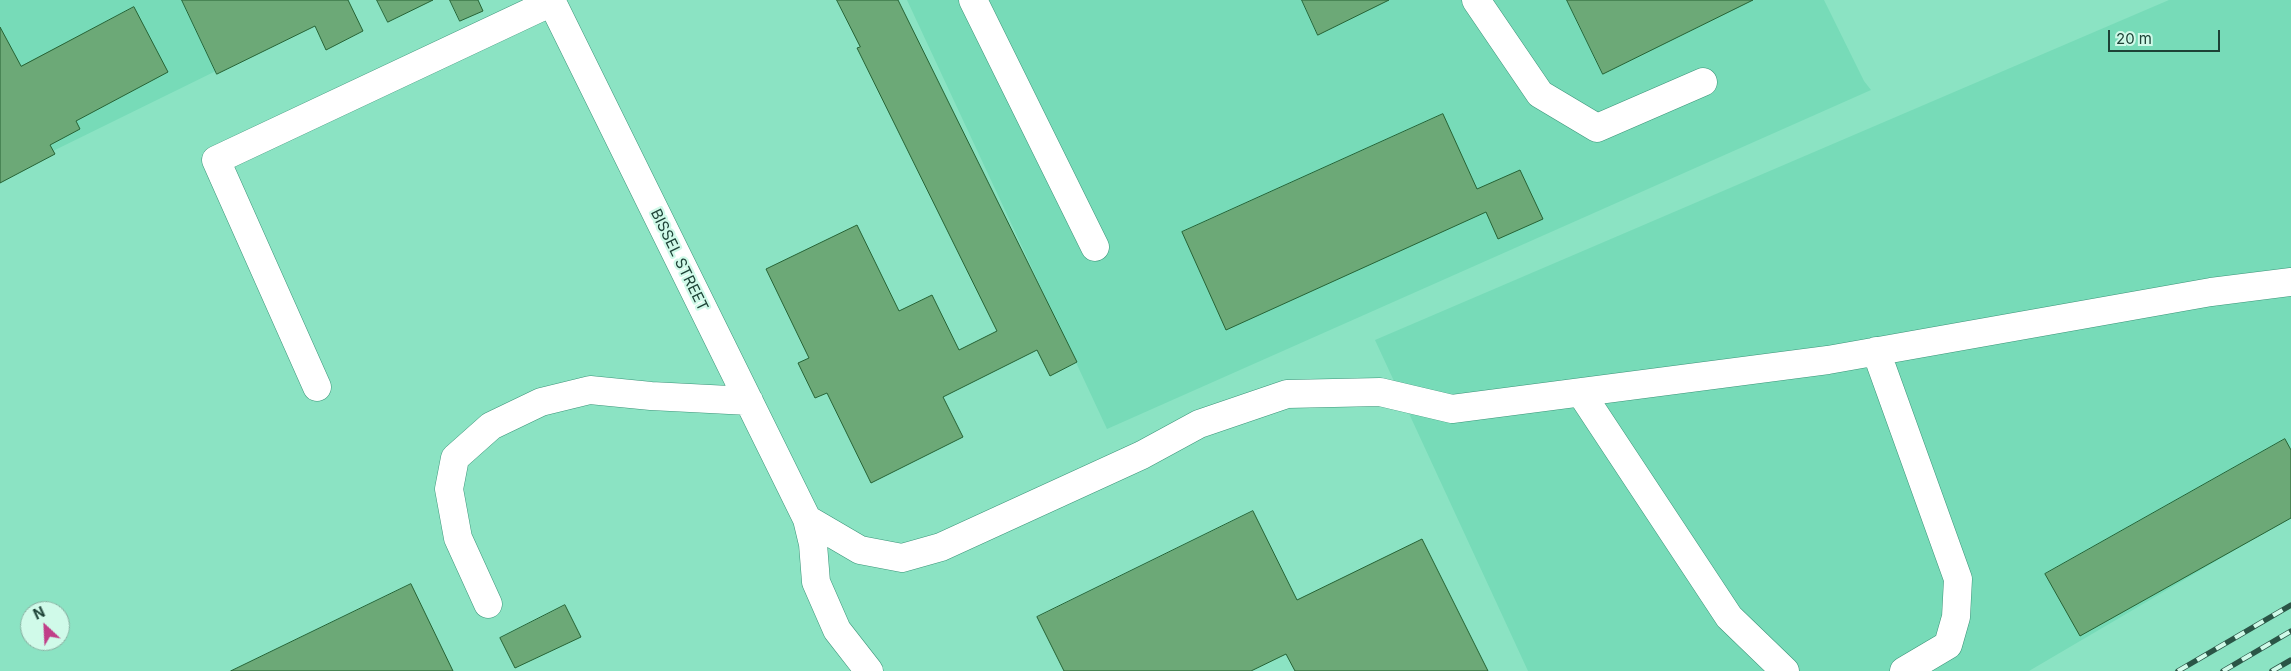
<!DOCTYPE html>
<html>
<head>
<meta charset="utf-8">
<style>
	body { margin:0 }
	#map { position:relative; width:2291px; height:671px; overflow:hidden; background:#8be3c3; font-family:Inter,sans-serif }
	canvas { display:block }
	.north { position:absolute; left:20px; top:601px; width:50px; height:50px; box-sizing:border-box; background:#d0fae9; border:1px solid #88b0a1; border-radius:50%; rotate:335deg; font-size:14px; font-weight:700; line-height:20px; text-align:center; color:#1d4236 }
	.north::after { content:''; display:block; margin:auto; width:18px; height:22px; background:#c03f88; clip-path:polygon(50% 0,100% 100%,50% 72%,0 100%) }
	.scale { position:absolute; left:2108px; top:30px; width:112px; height:22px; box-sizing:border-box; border:2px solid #1d4236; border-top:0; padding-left:6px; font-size:15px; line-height:18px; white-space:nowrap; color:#1d4236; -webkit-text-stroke:4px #d0fae9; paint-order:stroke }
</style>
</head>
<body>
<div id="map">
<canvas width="2291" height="671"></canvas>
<div class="north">N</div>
<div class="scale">20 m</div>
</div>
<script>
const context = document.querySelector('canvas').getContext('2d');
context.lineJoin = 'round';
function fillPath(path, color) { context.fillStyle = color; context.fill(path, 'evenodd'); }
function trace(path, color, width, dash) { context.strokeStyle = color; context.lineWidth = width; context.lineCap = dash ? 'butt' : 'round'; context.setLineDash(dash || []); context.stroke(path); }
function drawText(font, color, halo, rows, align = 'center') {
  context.font = font + ' Inter,sans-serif'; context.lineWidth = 4.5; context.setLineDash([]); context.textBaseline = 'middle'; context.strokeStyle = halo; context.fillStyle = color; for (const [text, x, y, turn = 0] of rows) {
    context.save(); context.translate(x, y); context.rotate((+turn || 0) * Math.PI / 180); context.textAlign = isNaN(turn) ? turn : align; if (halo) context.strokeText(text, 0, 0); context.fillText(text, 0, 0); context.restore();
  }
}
fillPath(new Path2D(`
	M0,0H187L222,68L0,177Z
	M907,0H1824L1864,81L1871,90L1107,429Z
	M2169,0H2291V517L2029,671H1528L1375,340Z`), '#77dbb8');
const building = new Path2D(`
	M182,0H348L363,31L326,50L315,26L217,74Z
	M377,0H433L388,22Z
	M450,0H478L483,11L460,21Z
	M837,0H898L1077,362L1050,376L1037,350L943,397L963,437L871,483L827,393L815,398L798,363L809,358L766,269L857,225L899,311L932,295L959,350L997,331L857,48L860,47Z
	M1302,0H1389L1318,35Z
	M1567,0H1753L1603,74Z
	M134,7L168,72L76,121L80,129L50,145L55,154L0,183V27L21,66Z
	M1443,114L1477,189L1520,170L1543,219L1498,239L1486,212L1226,330L1182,232Z
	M2285,439L2291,450V518L2080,636L2045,574Z
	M1253,511L1297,600L1422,539L1488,671H1295L1286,654L1251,671H1064L1037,617Z
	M411,584L453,671H231Z
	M565,605L581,637L515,668L500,638Z`);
fillPath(building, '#6ca977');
trace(building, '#266335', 1);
const minor = new Path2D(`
	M551,0L807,519L813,544L816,582L837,630L869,671
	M973,0L1095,247
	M1476,0L1540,94L1597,128L1703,82
	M1876,351L1958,579L1956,617L1948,645L1904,671
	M317,387L216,160L552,2
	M1581,393L1729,617L1785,671
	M807,519L860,550L902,558L941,547L1142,455L1199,424L1287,394L1380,392L1452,409L1828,360L2211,292L2291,282
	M488,604L458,538L449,489L455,458L491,426L541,402L590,390L651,396L749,401`);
trace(minor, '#3b9579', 29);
trace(minor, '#fff', 28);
const rail = new Path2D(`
	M2178,671L2291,605
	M2223,671L2291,631
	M2272,671L2291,660`);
trace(rail, '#2a5546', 5.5);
trace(rail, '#d0fae9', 4, [11]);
drawText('15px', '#1d4236', '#d0fae9', [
	["BISSEL STREET",679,260,64]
]);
</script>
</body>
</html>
